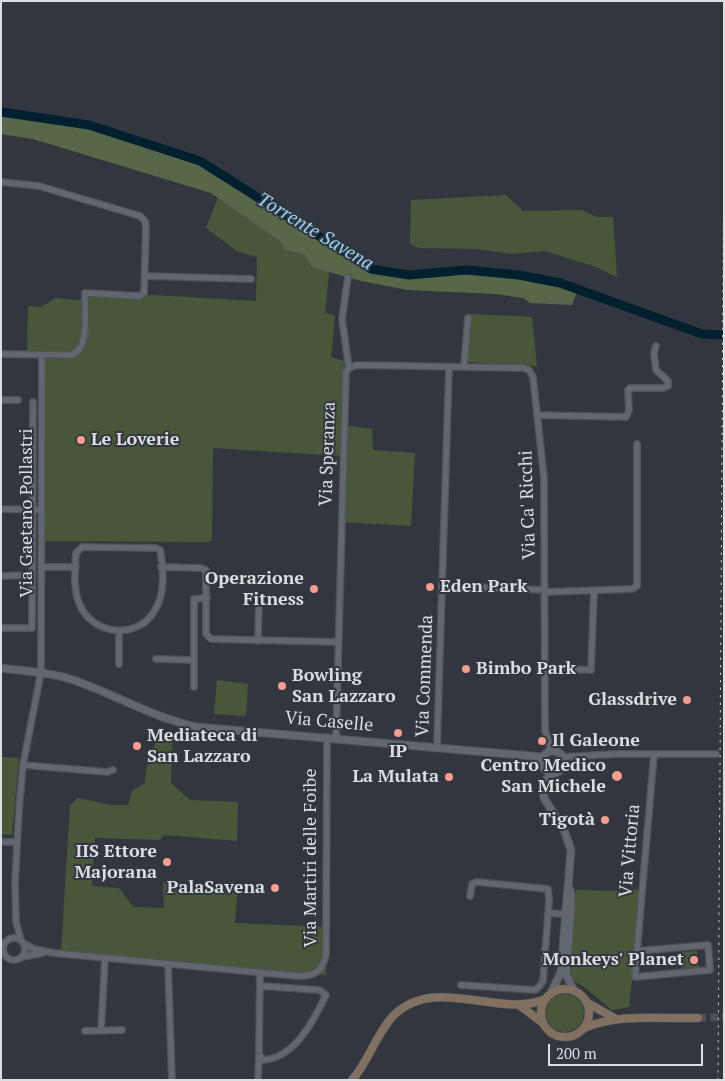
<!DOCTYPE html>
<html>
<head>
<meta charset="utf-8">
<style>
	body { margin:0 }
	#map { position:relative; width:725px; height:1081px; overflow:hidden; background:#32373f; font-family:"PT Serif",serif }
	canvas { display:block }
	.frame { position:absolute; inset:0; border:2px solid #dadde2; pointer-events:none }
	.scale { position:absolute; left:548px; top:1044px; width:155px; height:22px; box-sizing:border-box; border:2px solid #dadde2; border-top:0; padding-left:6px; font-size:15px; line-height:18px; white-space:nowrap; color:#dadde2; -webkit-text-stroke:4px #32373f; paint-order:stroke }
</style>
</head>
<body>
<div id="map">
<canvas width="725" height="1081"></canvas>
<div class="frame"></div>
<div class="scale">200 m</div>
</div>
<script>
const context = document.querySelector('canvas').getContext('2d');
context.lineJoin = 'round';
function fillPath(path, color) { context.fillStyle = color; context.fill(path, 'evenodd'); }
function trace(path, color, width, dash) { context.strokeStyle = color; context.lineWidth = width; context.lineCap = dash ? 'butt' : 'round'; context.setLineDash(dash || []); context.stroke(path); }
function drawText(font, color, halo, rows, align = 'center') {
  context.font = font + ' "PT Serif",serif'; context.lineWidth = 4; context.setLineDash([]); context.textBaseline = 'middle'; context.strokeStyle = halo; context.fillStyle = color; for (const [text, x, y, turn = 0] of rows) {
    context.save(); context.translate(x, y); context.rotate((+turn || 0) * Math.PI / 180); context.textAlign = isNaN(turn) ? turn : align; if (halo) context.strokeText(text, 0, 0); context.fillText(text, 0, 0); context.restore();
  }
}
fillPath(new Path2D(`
	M220,192L330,264L325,313L335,315L331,357L345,361L343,425L372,429L373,450L415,453L411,526L341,522L342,456L213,448L212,540L209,542L41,541L43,352H27L28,306L41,307L56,298L77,300L88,297L153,295L256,301L257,257L238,252L206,228Z
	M506,195L523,211L581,210L597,217H613L617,277L596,267L545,251L511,254L478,249L419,248L410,244L411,200Z
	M470,314L532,317L537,366L467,362Z
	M217,680L248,684L246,716L214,714Z
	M157,738L172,740L171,783L190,800L238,802L237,841L164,835L160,840L95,838L92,886L119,888L133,907L164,908L163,882L238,886L235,923L326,927V975L61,952L70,805L78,798L111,805H128L132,791L145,783L146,770Z
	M1,757L19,758L12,835L1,834Z
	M628,888L642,891L629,1007L612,1010L584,987L572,980L570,969L576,890L626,891Z
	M697,951L699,968L682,970L679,952Z
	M546 1013a19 19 0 1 1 38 0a19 19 0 1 1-38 0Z`), '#485739');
fillPath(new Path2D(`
	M1,112L89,125L200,161L371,269L409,275L466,270L519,275L560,283L578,289L572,305L530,303L523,298L495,294L408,290L361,281L312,267L304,254L285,250L283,243L211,193L33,139L1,134Z`), '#586748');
trace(new Path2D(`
	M1,112L89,125L200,161L371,269L409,275L466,270L519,275L560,283L702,334L724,335`), '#002030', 9);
trace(new Path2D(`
	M698,1018L724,1017`), '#4b5057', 8, [8, 4]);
const minor = new Path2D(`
	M1,182L39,186L140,216L145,221L146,228L144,293L139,296L85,293C84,311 91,350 70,355L1,354
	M146,276L251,279
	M348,277L342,319L349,368
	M464,367L468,318
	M1,400H18
	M537,415L626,417L629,411L628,390L630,388H663L668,386V381L656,370L654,353L656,346
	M1,509L42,510
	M82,547L156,548L160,550C164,567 165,595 155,610C138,641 91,635 79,603C73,588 75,569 76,553Z
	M41,567H76
	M161,567L201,568L206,570V634L211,639L338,642
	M1,576L32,575
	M444,586L545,590
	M545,592L632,589L637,586V444
	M1,628H32L33,402
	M119,631V664
	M258,641L259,601
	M156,659L194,660
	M545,668L591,670L594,591
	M194,687V599L207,598
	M336,738L346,372L349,368L357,365L522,368L529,370L533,377L544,478L545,730L551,750
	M437,746L449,367
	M563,757L616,754H716
	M23,765L107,772L113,770
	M1,842H17
	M548,913L564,914
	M3 949a11 11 0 1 1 22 0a11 11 0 1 1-22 0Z
	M21,940L16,922L15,883L19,809L23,765L41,672L42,355
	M23,943L34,949L54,953L297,976C314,977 323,971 326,954L327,737
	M637,951L708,945L710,970L635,977L637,951L654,754
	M22,957L43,953
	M168,964L172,1080
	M461,985L535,990L539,987L543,981L549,901L548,889L477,882L472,884L470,896
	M260,986L319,990L326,995C314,1020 295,1058 263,1060L259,1054L260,973
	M85,1031L122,1030
	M101,1031L105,958
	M258,1080L259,1056`);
const tertiary = new Path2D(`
	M1,668C24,671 48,672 70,679C113,693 153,718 197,727L543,757
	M542 762a11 11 0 1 1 22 0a11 11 0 1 1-22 0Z
	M569,888L571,893V909L566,974L574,991
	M550,995L561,972L571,850L564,830L544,798L543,789L545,781L553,773`);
const secondary = new Path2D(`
	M541 1013a24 24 0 1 1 48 0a24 24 0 1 1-48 0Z
	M586,1002L614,1018
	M519,1005L543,1023
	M584,1028C619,1013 661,1019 698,1018
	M352,1080C369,1061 377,1032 394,1015C436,974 499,1019 546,999`);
trace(minor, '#50545a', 8);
trace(tertiary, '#50545a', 9);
trace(secondary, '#50545a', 9);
trace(minor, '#61676f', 5.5);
trace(tertiary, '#61676f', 7);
trace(secondary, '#816f5f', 8);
trace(new Path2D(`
	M718,1080L724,129`), '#c3c6cb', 1, [2.5, 5]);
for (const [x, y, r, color] of [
	[81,440,5,"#f59d90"],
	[430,587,5,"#f59d90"],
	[314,589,5,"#f59d90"],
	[466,669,5,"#f59d90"],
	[282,686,5,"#f59d90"],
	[687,700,5,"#f59d90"],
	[398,733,5,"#f59d90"],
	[542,741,5,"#f59d90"],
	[137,746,5,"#f59d90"],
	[617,776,6,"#f59d90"],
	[449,777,5,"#f59d90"],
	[605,820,5,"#f59d90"],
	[167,862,5,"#f59d90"],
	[275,888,5,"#f59d90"],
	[694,960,5,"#f59d90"]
]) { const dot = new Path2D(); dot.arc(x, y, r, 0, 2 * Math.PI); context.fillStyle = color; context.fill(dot); trace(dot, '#32373f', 2); }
drawText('bold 18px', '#dadde2', '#32373f', [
	["Le Loverie",91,440,"left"],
	["Operazione",304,579],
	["Fitness",304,600],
	["Eden Park",440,587,"left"],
	["Bimbo Park",476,669,"left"],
	["Bowling",292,676,"left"],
	["San Lazzaro",292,697,"left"],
	["Glassdrive",677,700],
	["Mediateca di",147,736,"left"],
	["San Lazzaro",147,757,"left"],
	["Il Galeone",552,741,"left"],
	["IP",398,752,"center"],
	["Centro Medico",606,766],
	["San Michele",606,787],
	["La Mulata",439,777],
	["Tigotà",595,820],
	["IIS Ettore",157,852],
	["Majorana",157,873],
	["PalaSavena",265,888],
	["Monkeys' Planet",684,960]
], 'right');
drawText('18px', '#dadde2', '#32373f', [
	["Via Speranza",328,454,-88],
	["Via Ca' Ricchi",528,505,-92],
	["Via Gaetano Pollastri",27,513,-90],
	["Via Commenda",425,676,-88],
	["Via Caselle",329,722,5],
	["Via Vittoria",630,851,-85],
	["Via Martiri delle Foibe",311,858,-90]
]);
drawText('italic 19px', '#96d5f7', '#32373f', [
	["Torrente Savena",315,232,31]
]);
</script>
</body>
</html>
